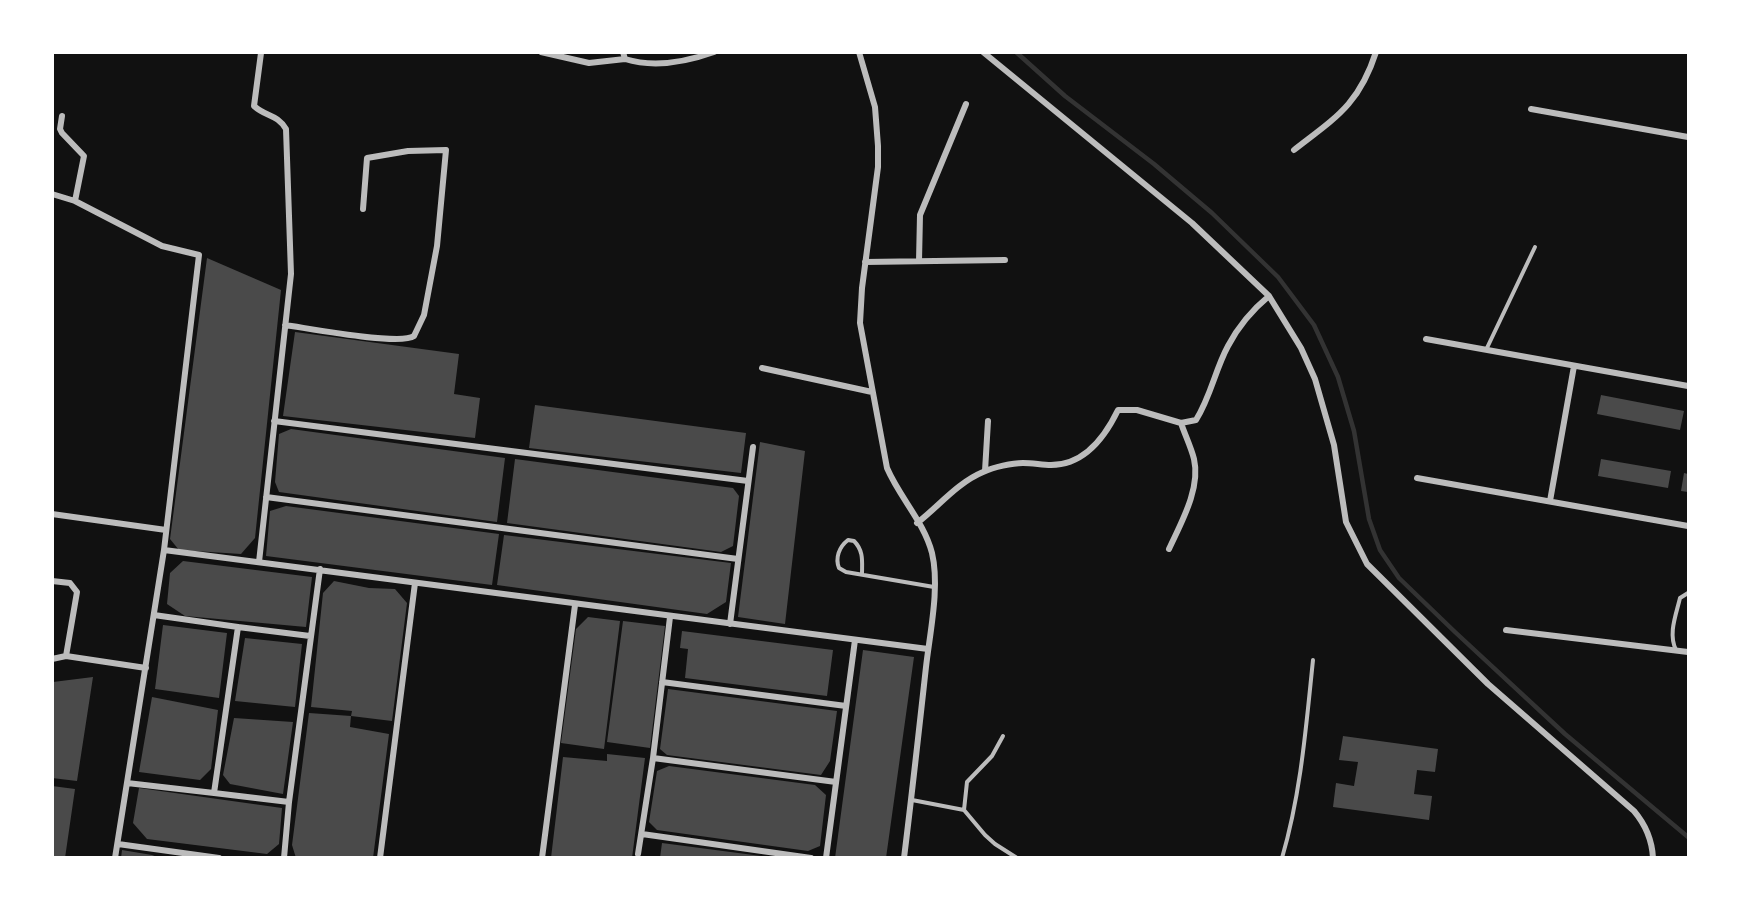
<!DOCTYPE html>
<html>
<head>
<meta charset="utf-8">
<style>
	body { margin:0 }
	#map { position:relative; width:1741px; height:910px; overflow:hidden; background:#111; font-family:"Varela Round",sans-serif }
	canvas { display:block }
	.frame { position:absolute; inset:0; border:54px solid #fff; pointer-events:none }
</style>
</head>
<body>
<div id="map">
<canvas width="1741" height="910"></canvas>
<div class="frame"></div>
</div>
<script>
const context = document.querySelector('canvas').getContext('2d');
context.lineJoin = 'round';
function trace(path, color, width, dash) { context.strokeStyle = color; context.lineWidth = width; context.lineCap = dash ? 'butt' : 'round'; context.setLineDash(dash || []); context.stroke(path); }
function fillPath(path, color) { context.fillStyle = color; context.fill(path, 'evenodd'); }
trace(new Path2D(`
	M1016,52L1065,96L1154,164L1212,213L1278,277L1314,325L1338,377L1354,431L1369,519L1380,550L1399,578L1455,632L1565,734L1688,837`), '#333', 4.5);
fillPath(new Path2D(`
	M207,258L281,290L255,538L241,554L179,550L170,539Z
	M295,332L459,354L454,394L480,398L475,438L283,416Z
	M1601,395L1684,411L1680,430L1597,414Z
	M535,405L746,433L741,473L529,448Z
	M291,429L505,458L497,522L279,492L275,482L279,434Z
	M760,442L805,451L785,624L738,617Z
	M515,459L733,488L739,496L733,546L721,552L507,523Z
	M1601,459L1671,471L1668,488L1598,476Z
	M1684,473L1688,474V492L1681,491Z
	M286,506L499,534L492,585L266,556L270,511Z
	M504,535L731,563L726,602L707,614L497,585Z
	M183,561L312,577L306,627L185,616L167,604L170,573Z
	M334,581L369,588L395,589L407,603L392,721L351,716L352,711L311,707L323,593Z
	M588,617L620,621L604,749L561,743L576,629Z
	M623,621L665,626L650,748L607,742Z
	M163,625L227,633L219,698L155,689Z
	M682,631L833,650L827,696L685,678L688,649L680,648Z
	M245,638L302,644L295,707L235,701Z
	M863,650L914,657L886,858H835Z
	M93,677L77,781L52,778L53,682Z
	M668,689L837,711L830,761L821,775L667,755L660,749Z
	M152,697L218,710L211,769L200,780L139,772Z
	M309,713L351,716L350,727L389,734L373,858H296L292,845Z
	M234,718L293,722L283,794L230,784L223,775Z
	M1343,736L1438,749L1435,772L1417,770L1414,794L1432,796L1429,820L1333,807L1336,783L1354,786L1358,762L1339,760Z
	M607,754L645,758L632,858H551L563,757L607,761Z
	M669,766L815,785L826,795L820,846L808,851L657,830L649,822L657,771Z
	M52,786L75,789L65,858H52Z
	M139,788L282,808L279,844L267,854L147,839L133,823Z
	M662,843L761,856V858H660Z
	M122,850L152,855L160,858H121Z`), '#4a4a4a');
trace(new Path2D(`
	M1486,350L1535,247
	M862,574C862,562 864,551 854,541L848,540C839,547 835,558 839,568L846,572L934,587
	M1676,650C1668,634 1676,615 1680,598L1688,593
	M912,800L964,810L985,835L995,844L1017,858
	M964,810L967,782L992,756L1003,736
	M1282,858C1301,793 1306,727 1313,660`), '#bcbcbc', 4);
trace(new Path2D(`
	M541,52L589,63L625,59
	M623,52L625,59C654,68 686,62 714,52
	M859,52L875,107L878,146V167L862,288L860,323L887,468C900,498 924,522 932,553C940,587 930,632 926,667C919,730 912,794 904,858
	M983,52L1192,223L1269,296L1301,348L1315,379L1334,445L1346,522L1367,564L1488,684L1634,811C1645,824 1652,839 1653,858
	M1531,109L1688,137
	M62,116L60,129L62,133L84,156L75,201
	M1294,150C1335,118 1359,105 1376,52
	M52,194L75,201L162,246L199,255L164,550L115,858
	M919,261L920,215L966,104
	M865,262L1005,260
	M285,325C307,328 400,346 414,336L424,315L437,246L446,150L408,151L367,158L363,209
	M1426,339L1688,386
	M762,368L872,392
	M274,421L748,481
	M985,471L988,421
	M1417,478L1688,526
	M266,497L738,559
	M1550,501L1574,366
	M52,514L166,530
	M917,523C939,506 957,483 983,472C994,467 1012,463 1023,463C1033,463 1042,465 1051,465C1085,465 1105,437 1118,410H1137L1181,423L1196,420C1211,396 1215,370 1228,346C1238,327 1252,310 1269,296
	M1169,549C1181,523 1201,488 1194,459C1191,447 1185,435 1181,423
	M164,550C419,581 673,618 928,649
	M259,562L291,274L286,129C277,114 266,117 254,106L261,53
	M52,581L70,583L77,592L66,656
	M154,615L238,627
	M730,624L753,447
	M1506,630L1688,652
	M52,659L66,656L146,668
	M662,682L846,706
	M653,758L836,782
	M127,783L214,793
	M289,802L214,793L238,627L310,636
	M642,834L811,858
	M118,844L219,858
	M638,854L653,758L670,617
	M284,858L289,802L320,569
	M380,858L415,583
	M542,858L575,605
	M826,858L855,640`), '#bcbcbc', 6);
</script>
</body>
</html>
